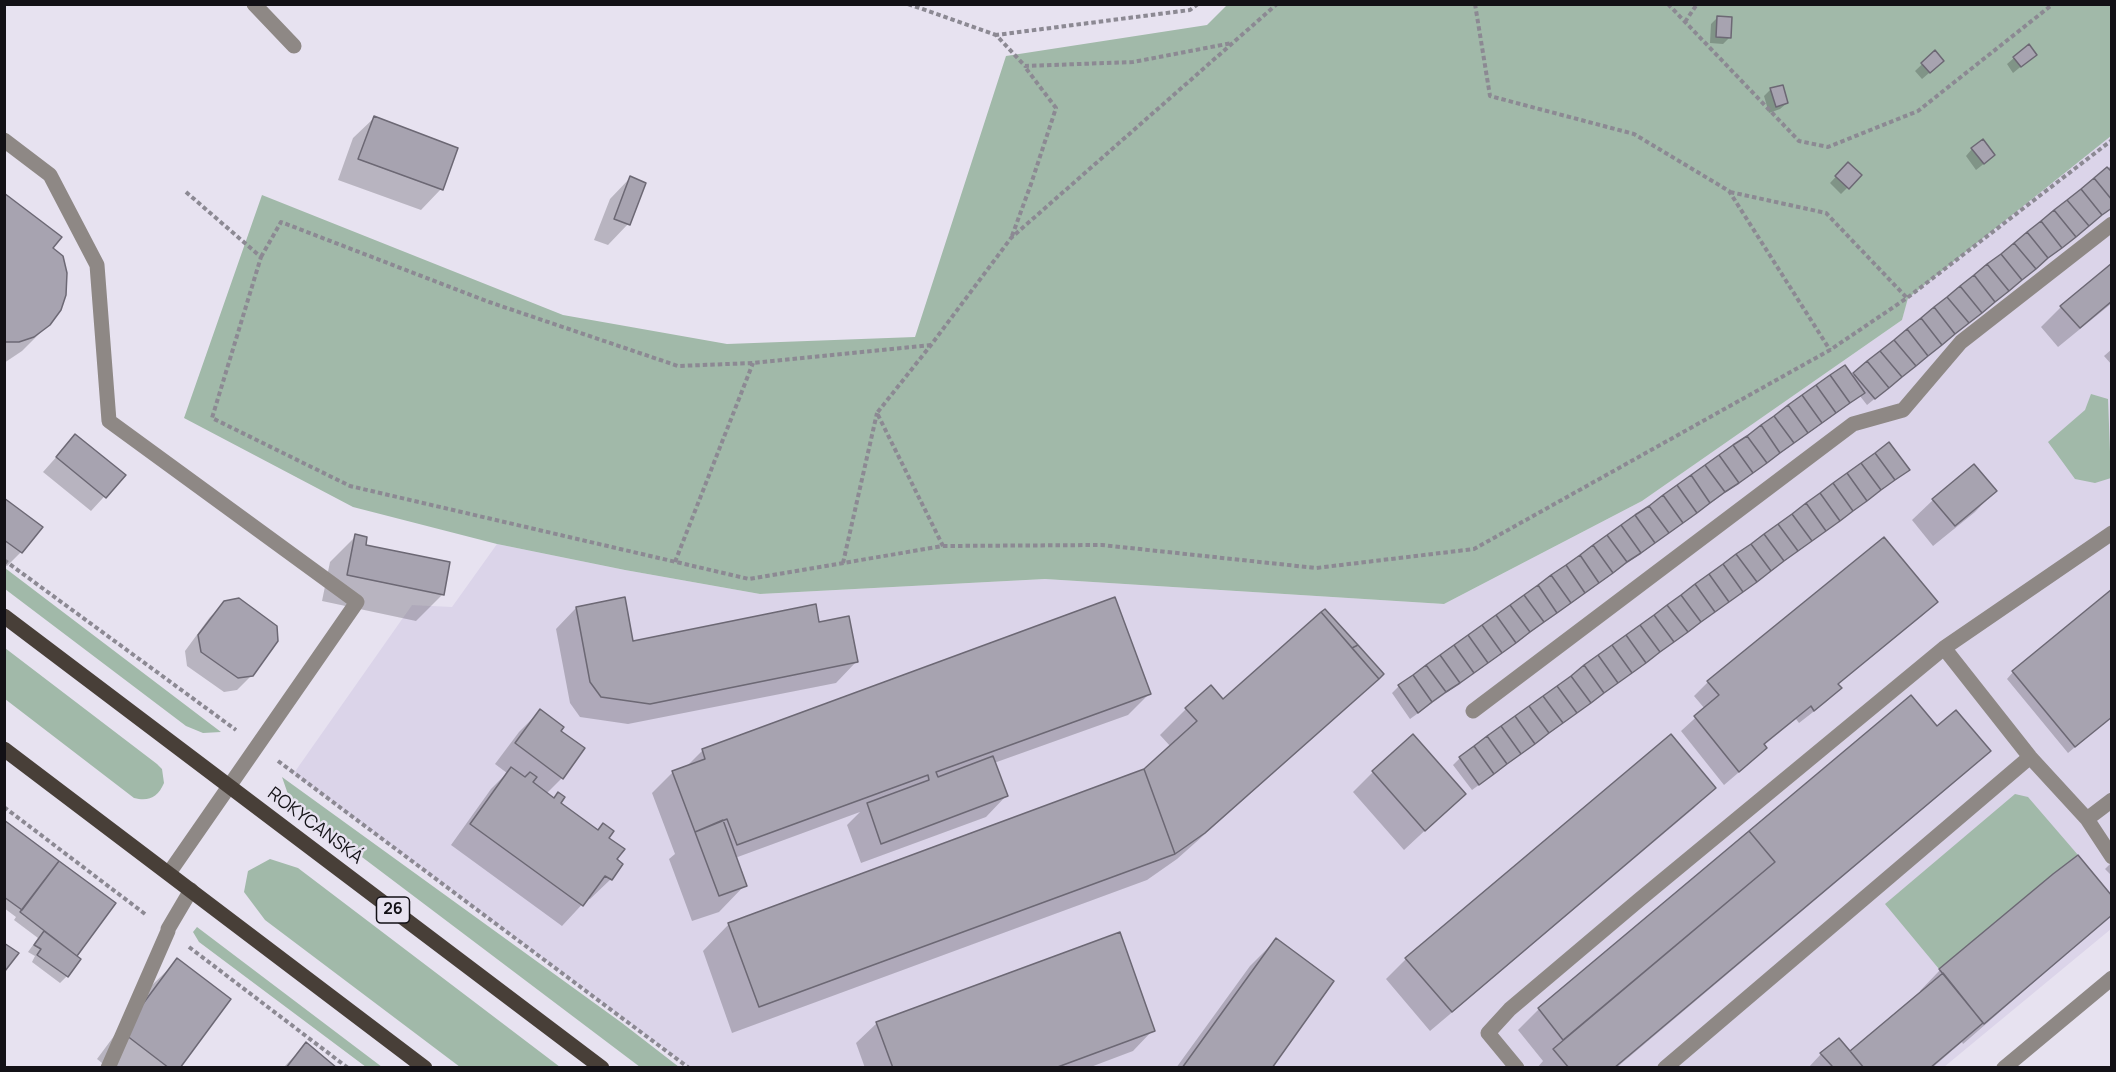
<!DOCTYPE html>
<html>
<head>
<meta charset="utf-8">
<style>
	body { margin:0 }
	#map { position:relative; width:2116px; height:1072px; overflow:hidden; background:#e7e2f0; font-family:Manrope,sans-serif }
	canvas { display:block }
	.frame { position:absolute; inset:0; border:6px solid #131116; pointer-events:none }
</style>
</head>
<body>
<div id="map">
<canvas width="2116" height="1072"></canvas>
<div class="frame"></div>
</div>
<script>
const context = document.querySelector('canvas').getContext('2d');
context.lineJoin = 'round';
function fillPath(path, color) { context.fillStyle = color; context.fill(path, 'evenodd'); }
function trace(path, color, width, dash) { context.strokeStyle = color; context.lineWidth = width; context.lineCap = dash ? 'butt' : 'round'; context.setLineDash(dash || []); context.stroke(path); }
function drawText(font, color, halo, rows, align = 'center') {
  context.font = font + ' Manrope,sans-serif'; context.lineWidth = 5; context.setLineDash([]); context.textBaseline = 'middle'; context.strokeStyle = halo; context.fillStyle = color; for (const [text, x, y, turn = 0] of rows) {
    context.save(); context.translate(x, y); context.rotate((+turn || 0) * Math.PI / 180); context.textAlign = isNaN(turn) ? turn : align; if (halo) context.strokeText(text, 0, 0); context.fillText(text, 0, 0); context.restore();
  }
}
fillPath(new Path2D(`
	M2111,136V929L1944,1067H689L294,773L412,605L452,607L497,544L625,570L760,594L1045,579L1444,604L1642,501L1902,320L1907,298Z`), '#dbd4e9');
fillPath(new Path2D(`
	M1228,4L2111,5V136L1908,298L1902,320L1642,501L1444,604L1045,579L760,594L625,570L497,544L353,507L184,418L262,195L563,315L727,344L915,337L1006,56L1207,25Z
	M2091,394L2108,399L2111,478L2095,483L2075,479L2048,442L2085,410Z
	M4,568H5L221,732L203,733L186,726L5,589Z
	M5,648L157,764L162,769L164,783C158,797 149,802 134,798L5,699Z
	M282,777L622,1023L679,1067H640L305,814L290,800Z
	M2015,794L2028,797L2078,855L2053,874L1939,969L1885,904Z
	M270,859L298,868L560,1067H460L265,920L244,892L248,871Z
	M197,927L382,1067H366L199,942L193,932Z`), '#a1b9a9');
fillPath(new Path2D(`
	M1718,17L1730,37L1723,44L1710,43L1711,24Z
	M1935,52L1936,67L1922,79L1915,71Z
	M2035,55L2013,73L2007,64L2014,58Z
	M1771,89L1787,103L1780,109L1769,113L1764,96Z
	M374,118L441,189L421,210L338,180L353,138Z
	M1972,149L1986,162L1976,170L1966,156Z
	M1848,164L1860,175L1841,194L1830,183Z
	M2112,165V207L1867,405L1860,396L1410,719L1392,693L1399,686L1844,367L1851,377Z
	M630,178L628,224L608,245L594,240L610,199Z
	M4,195L50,248L49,324L22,351L4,363Z
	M2112,265V303L2058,347L2041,327L2061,307Z
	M2112,349V365L2104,356Z
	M75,436L124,475L91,511L43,472Z
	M1908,470L1472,790L1453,765L1460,758Z
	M1995,491L1975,512L1933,546L1912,520L1933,500Z
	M4,500L21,552L7,566L4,564Z
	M356,536L364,546L442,595L416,621L322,601L330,562Z
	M1936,602L1922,616L1837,685L1840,688L1826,702L1799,723L1796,719L1763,746L1765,748L1751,762L1724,785L1681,731L1705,709L1694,696L1708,682Z
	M225,603L252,675L237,690L224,692L187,666L185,651L210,617Z
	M576,608L632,643L818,623L856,662L836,683L628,724L580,717L570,703L556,629Z
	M2013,672L2112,716L2068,753L2007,679Z
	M1382,674L1350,705L1177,859L1147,880L732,1033L703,951L729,924L1145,770L1171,747L1160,735L1186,709Z
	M1149,694L1128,715L994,763L1006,796L986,817L861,863L847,825L860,812L735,858L745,885L719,912L692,921L669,859L675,854L652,793L673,772L685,768L703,750Z
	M1911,697L1937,728L1989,751L1968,771L1616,1068H1537L1543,1061L1518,1030L1539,1009Z
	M540,711L559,731L562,778L546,794L597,831L603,825L615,860L611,879L590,899L588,898L562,926L451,845L491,789L507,773L495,764L519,732Z
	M1373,772L1464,794L1404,850L1353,792Z
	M1714,787L1694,808L1430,1031L1386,979L1406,959Z
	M4,822L114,904L74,956L67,976L60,983L32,962L35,956L28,952L38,938L14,920L16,917L4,908Z
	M2112,862V876L2105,869Z
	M2112,914L1963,1044L1962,1042L1932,1068H1808L1821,1054L1849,1053L1921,993L1920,991L1940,970Z
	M1276,940L1270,1068H1176L1250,966Z
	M178,960V1068H108L97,1059L151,986Z
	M877,1023L1153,1030L1133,1051L1088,1068H865L856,1043Z
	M306,1044L335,1068H283Z`), '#0003');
const building = new Path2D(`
	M1717,16L1732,17L1731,38L1716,37Z
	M2029,44L2037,55L2021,67L2013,57Z
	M1935,50L1944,61L1930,73L1921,63Z
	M1783,85L1788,103L1776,107L1770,88Z
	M374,116L458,148L443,190L358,159Z
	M1983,139L1995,155L1984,164L1971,148Z
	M1848,162L1862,175L1849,189L1835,176Z
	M2107,167L2112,172V200L2094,178Z
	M630,176L646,183L630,225L614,219Z
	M2094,178L2112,200V208L2102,215L2081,189Z
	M2081,189L2102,215L2089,226L2067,200Z
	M4,193L62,237L53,248L63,256L67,273L66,295L61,310L50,325L34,337L19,342H4Z
	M2067,200L2089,226L2076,237L2054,210Z
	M2054,210L2076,237L2062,248L2041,221Z
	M2041,221L2062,248L2048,258L2027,232Z
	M2027,232L2048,258L2036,269L2014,243Z
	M2014,243L2036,269L2022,280L2001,254Z
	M2001,254L2022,280L2009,291L1987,264Z
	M2112,263V301L2080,328L2060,306Z
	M1987,264L2009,291L1995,302L1974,275Z
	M1974,275L1995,302L1982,313L1960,286Z
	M1960,286L1982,313L1969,323L1947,297Z
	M1947,297L1969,323L1955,334L1934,307Z
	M1934,307L1955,334L1942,345L1921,318Z
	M1921,318L1942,345L1928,356L1907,329Z
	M1907,329L1928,356L1916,366L1894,340Z
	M1894,340L1916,366L1902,377L1880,351Z
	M1880,351L1902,377L1889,388L1867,361Z
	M1867,361L1889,388L1875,399L1853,373Z
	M1845,365L1865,393L1850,403L1830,375Z
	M1830,375L1850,403L1836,413L1816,385Z
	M1816,385L1836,413L1822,423L1802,395Z
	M1802,395L1822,423L1808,433L1788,405Z
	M1788,405L1808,433L1794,443L1774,416Z
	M1774,416L1794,443L1780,453L1761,425Z
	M1761,425L1780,453L1767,463L1747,436Z
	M75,434L126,475L106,498L56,457Z
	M1747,436L1767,463L1753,473L1733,445Z
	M1889,442L1910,470L1895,480L1875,453Z
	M1733,445L1753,473L1739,483L1719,455Z
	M1875,453L1895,480L1881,490L1861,463Z
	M1719,455L1739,483L1725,492L1705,465Z
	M1861,463L1881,490L1867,501L1847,473Z
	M1974,464L1997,491L1955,526L1932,499Z
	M1705,465L1725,492L1710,503L1691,475Z
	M1847,473L1867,501L1853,511L1833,483Z
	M1691,475L1710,503L1697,513L1677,485Z
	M1833,483L1853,511L1840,521L1820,493Z
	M1677,485L1697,513L1683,523L1663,495Z
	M1820,493L1840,521L1826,531L1806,503Z
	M1663,495L1683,523L1669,533L1649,506Z
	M4,498L43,527L22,553L4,540Z
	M1806,503L1826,531L1812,541L1792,514Z
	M1649,506L1669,533L1655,543L1635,515Z
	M1792,514L1812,541L1798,551L1778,524Z
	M1635,515L1655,543L1641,553L1621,525Z
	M1778,524L1798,551L1784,561L1764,534Z
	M1621,525L1641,553L1627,562L1607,535Z
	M355,534L367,537L366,545L450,562L444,595L347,575Z
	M1764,534L1784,561L1771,571L1751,544Z
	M1607,535L1627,562L1613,573L1593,545Z
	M1884,537L1938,602L1838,684L1842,688L1814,711L1811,706L1764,744L1767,748L1739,772L1694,716L1719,695L1707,681Z
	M1751,544L1771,571L1757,582L1736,554Z
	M1593,545L1613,573L1599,583L1580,555Z
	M1736,554L1757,582L1743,592L1723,564Z
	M1580,555L1599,583L1585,593L1566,565Z
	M1723,564L1743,592L1729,602L1709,574Z
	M1566,565L1585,593L1571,603L1551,575Z
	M1709,574L1729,602L1715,612L1695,584Z
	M1551,575L1571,603L1557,613L1538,585Z
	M1695,584L1715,612L1701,622L1681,595Z
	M1538,585L1557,613L1544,622L1524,595Z
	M2112,589V717L2075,747L2012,671Z
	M1524,595L1544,622L1530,632L1510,605Z
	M1681,595L1701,622L1688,632L1667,605Z
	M625,597L633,641L816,604L819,622L849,616L858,662L650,704L601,697L590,682L576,607Z
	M1115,597L1151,694L936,772L938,777L993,756L1008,796L881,844L867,803L929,780L928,775L737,845L727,819L695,832L672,771L705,759L702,749Z
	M239,598L277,626L278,641L253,676L238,678L201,652L198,635L224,601Z
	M1510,605L1530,632L1516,643L1496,615Z
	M1667,605L1688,632L1674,642L1654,615Z
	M1325,609L1358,645L1352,648L1321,612Z
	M1321,612L1379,679L1205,833L1175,854L1144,769L1197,721L1185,708L1211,685L1223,699Z
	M1496,615L1516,643L1502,653L1482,625Z
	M1654,615L1674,642L1660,652L1640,625Z
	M1482,625L1502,653L1488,663L1468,635Z
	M1640,625L1660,652L1646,663L1626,635Z
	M1468,635L1488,663L1474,673L1454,645Z
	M1626,635L1646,663L1632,673L1612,645Z
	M1358,645L1384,674L1379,679L1352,648Z
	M1454,645L1474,673L1460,683L1440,655Z
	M1612,645L1632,673L1618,683L1598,655Z
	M1440,655L1460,683L1446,692L1426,665Z
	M1598,655L1618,683L1604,693L1584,665Z
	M1426,665L1446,692L1432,702L1413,675Z
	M1584,665L1604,693L1591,703L1571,676Z
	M1413,675L1432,702L1418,713L1398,685Z
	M1571,676L1591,703L1577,713L1557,686Z
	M1557,686L1577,713L1563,723L1543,696Z
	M1911,695L1937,726L1956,710L1991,751L1614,1068H1569L1553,1049L1775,862L1749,831Z
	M1543,696L1563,723L1549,733L1529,706Z
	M1529,706L1549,733L1535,744L1515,716Z
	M540,709L564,727L561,731L585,748L563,779L515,743Z
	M1515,716L1535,744L1521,754L1501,726Z
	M1501,726L1521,754L1507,764L1487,736Z
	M1413,734L1466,794L1425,831L1372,771Z
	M1671,734L1716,788L1452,1012L1405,958Z
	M1487,736L1507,764L1494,774L1474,746Z
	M1474,746L1494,774L1479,785L1459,757Z
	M511,767L525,777L530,772L537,777L533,782L554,798L558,792L565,797L561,803L598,830L603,823L614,831L609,838L625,849L617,859L623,864L612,880L605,876L583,906L470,824Z
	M1144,769L1175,854L759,1007L728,923Z
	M4,820L59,861L22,910L4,897Z
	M723,820L747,886L719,896L695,832Z
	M1749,831L1775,862L1563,1040L1538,1008Z
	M2078,855L2112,896V915L1984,1024L1939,969L2053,874Z
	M59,861L116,903L77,956L20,912Z
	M44,931L81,959L68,977L37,955L41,949L34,945Z
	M1120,932L1155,1031L1055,1068H893L876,1022Z
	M1276,938L1334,981L1272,1068H1182Z
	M4,943L19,953L5,971L4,970Z
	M177,958L231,999L180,1068H169L122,1032Z
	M1943,973L1983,1023L1930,1068H1864L1850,1051Z
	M1839,1038L1850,1051L1864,1068H1830L1832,1066L1820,1053Z
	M306,1042L337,1068H286Z`);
fillPath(building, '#a7a3b0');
trace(building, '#6c6874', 1.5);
trace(new Path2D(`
	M908,4L996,35
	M1198,4L1190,10L996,35L1025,66L1133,62L1232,43
	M1475,4L1490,96L1634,134L1729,191L1830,350
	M1668,4L1799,141L1828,147L1918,111L2053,4
	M1685,22L1697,4
	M186,192L261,257L212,418L350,486L749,579L943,546L877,413L931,345L1011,238L1277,4
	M1730,192L1826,213L1907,298
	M1012,236L1031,184L1056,108L1025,67
	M261,257L281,222L489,302L678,366L753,363L931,345
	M943,546L1102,545L1316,568L1474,549L1830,350L1907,298L2112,140
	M4,560L236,730
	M675,562L753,363
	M843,563L877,413
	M278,761L689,1068
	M4,807L145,914
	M189,947L348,1068`), '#8c8993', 4, [4.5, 3]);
trace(new Path2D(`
	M254,4L294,46
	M4,140L50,175L97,265L109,421L357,602L169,873
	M1944,648L2030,757L2087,819L2112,857
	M1473,711L1853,424L1903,410L1961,342L2112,224
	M2087,819L2112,800
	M108,1068L168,931V929L191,890
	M1517,1068L1488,1033L1510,1009L1639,900L1944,648L2112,533
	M1665,1068L2030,757
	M2004,1068L2112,978`), '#8e8885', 15);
trace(new Path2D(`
	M4,616L602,1068
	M4,749L425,1068`), '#483f38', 15);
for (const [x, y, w] of [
	[393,910,33]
]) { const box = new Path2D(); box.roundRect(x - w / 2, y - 13, w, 26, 4.5); context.fillStyle = '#e7e2f0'; context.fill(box); trace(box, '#131116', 1.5); }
drawText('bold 16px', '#131116', null, [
	["26",393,910]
]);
drawText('18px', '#131116', '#e7e2f0', [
	["ROKYCANSKÁ",315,826,37]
]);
</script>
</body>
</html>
